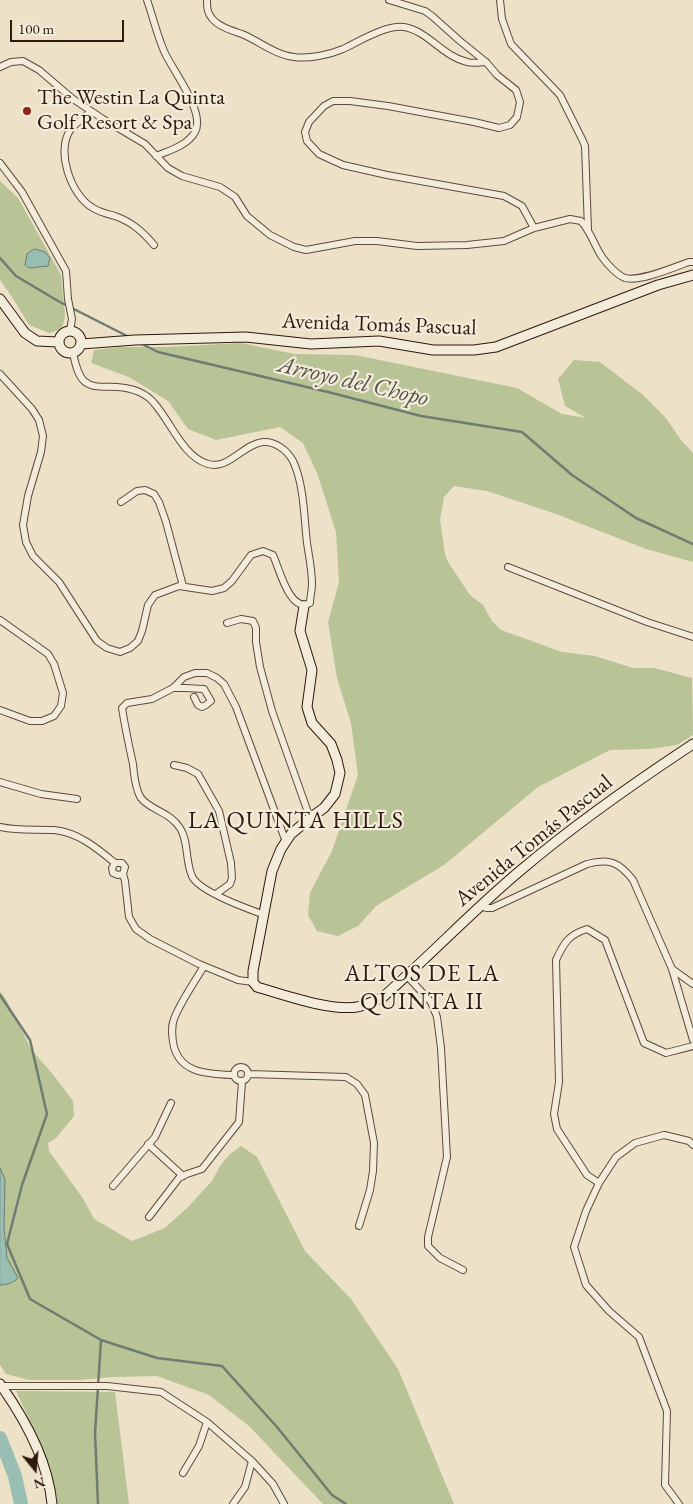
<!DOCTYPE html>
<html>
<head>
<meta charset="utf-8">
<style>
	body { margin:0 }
	#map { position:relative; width:693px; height:1504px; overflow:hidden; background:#ede1c7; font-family:"EB Garamond",serif }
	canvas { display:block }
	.north { position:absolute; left:10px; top:1444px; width:50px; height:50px; -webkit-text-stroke:4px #f3ecdb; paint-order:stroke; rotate:163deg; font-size:14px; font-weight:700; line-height:20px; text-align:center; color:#2f180d }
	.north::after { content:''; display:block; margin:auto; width:18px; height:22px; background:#2f180d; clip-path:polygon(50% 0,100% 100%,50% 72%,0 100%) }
	.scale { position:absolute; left:10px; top:20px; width:114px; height:22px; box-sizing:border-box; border:2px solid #2f180d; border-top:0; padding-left:6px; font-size:15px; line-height:18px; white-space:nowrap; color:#2f180d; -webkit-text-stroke:4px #f3ecdb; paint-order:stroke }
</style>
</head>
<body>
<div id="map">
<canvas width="693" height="1504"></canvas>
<div class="north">N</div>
<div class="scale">100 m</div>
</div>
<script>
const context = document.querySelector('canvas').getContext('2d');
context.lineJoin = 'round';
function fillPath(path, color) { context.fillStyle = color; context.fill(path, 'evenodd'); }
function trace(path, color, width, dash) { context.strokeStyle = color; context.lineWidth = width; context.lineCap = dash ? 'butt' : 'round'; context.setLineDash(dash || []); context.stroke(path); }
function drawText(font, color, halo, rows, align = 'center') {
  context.font = font + ' "EB Garamond",serif'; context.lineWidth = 4.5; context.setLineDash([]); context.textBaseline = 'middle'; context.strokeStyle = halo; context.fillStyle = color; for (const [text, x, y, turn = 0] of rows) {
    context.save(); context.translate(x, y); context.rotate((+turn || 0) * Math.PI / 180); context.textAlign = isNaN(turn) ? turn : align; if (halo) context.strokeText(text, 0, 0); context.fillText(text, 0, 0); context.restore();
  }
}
fillPath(new Path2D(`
	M0,181L18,198L61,275L65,316L62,329L49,333L29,325L12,297L0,280Z
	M241,343L294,354L355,355L517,388L562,414L586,418L565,406L558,379L574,360L600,362L643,395L666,418L681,440L693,453V562L646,549L556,514L487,491L454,486L444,497L440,520L445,554L448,562L470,595L483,605L492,621L501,630L562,652L595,656L633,668H654L692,678L693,735L677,745L650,749L610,750L538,787L444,865L376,906L358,926L338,936L317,931L308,915L310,893L332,851L358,775L351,723L337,678L328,622L339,582L336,532L317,473L303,443L280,427L216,440L188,429L168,401L129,377L91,363L94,350L120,347H167Z
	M0,991L7,1001L31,1049L55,1077L73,1101L74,1116L56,1138L48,1143L49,1151L84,1200L94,1219L132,1241L165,1228L189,1206L212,1181L220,1166L229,1155L241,1146L257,1157L305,1251L351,1299L398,1369L454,1504H323L249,1426L209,1395L157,1376L113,1377L78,1380H29L6,1374L0,1365Z
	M16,1391L115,1392L129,1504H57V1499L38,1438Z`), '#b8c396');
const water = new Path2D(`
	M35,249L45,252L50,258L48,266C44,267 41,266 38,267C32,268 30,269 25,265L27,254Z
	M0,1168L5,1179L4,1228L7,1258L18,1278C12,1284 7,1284 0,1285Z`);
fillPath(water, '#99beb4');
trace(water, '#6f7c71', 1);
trace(new Path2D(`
	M0,258L16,276L58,301L129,337
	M140,343L158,352L328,392L421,416L522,432L572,475L636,518L693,544
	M0,995L30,1040L47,1114L22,1185L7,1244L30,1299L101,1340L95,1433L98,1504
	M101,1340L157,1358L222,1366L277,1427L332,1495L346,1504`), '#6f7c71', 2.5);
trace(new Path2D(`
	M0,1438L15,1476L21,1504`), '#99beb4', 14);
const street = new Path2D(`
	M147,0C153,17 157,35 164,51C172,70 206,112 195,132C187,146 170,150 156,156
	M207,0C207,3 207,8 208,11C212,25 230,30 242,34C259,41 275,55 294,57C309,59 329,55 343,49C360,41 385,25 404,27C428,31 442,56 467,62C473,64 480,62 486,62
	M389,0L425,11L432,16L460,41L486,62L497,75L516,90L520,102L517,117L510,125L499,128L474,122L388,106L350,101H333L324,106L309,122L305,132L307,141L319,154L343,165L387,175L504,196L522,206L534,228
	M500,0L502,19L511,44L560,95L582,139L585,146L588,229
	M0,67L11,62L23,61L39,70L73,99L103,119L145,144L168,168L182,176L220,187L235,197L247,216L270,235L294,247L306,250L355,241H377L417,246L467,245L504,241L534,228L570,219L581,221C591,232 594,245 602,257C607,264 617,275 625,278C640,282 675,267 689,262H693
	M91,111C85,117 76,123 71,129C55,150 71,196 93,208C99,212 108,214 115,216C132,222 143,232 154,245
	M0,163L22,192L66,271L68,299L72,319L70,331
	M0,374L32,409L39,420L43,436L41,452L28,496L23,525L26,542L33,556L59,582L97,641L107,648L120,652L130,648L138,641L142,631L148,605L155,595L179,586L212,591L224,588L232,581L251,555L263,551L273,555C279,568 290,614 310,603C310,597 312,591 312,584C312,571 309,556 307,543C304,517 304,484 293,461C287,450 275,441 263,442C243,444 229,470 208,464C183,457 171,422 154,403C145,392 131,388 117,387C106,386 93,389 84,381C77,374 75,362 73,353
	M121,502L137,491L145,490L154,494L159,502L166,522L183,586
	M508,567L647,622L693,637
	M0,620L48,654L54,664L63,693L61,706L54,716L42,721H30L0,710
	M227,623L241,619L253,621L256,628V642L260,667L272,711L310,818
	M173,688L184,677L195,673H207L217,678L224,684L236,707L286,842
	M194,697L198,705L202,707L206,705L211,701L204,689L185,688H173L152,699L127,703L122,708C125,727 129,746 133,764C134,774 135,789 141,798C150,810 170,812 180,828C189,842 185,861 192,876C198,891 248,909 265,915
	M174,765L187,768L198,774L219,811L231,863L232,878L230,884L216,894
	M0,782L41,794L77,799
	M0,827C18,831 36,829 54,830C78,832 98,849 115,863H122L125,867L123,874L118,875L113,873L112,868L115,863
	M123,874L125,881L129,917L136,929L150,939L199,964L238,980L253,982
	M482,906L486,908H492L587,864C609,858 619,862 633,880L672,969L693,1040
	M204,966C194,983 181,1001 174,1019C171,1027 172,1034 173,1042C178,1074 208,1074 234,1075
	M672,969L693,984
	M407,976L431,1002L437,1017L441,1048L447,1157L428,1237V1246L440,1258L463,1270
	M234 1074a7 7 0 1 1 14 0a7 7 0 1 1-14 0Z
	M249,1074L346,1077L357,1084L365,1095L374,1143L373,1171L370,1190L359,1226
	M148,1144L183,1176
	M599,1183L587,1175L557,1129L554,1114L559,1082L556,960C564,943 568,935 587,929L605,940L644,1043L666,1053L693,1046
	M113,1186L155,1137L171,1103
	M149,1217L179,1178L187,1174L202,1169L239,1122L242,1082
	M2,1386H107L161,1392L207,1422L252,1461L273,1484L284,1504
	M183,1473L199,1446L207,1422
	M233,1504L245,1487L252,1461
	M679,1504L665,1485L667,1411L639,1337L609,1311L586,1285L574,1247L586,1211L599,1183L616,1157L635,1143L664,1135L689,1141L693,1145`);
const secondary = new Path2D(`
	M0,299L25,333L37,341L58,342
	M59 342a11 11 0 1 1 22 0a11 11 0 1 1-22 0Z
	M81,344L135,340L246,337L311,344L379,341L433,350H474L496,347L658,285L693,275
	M304,606L300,631L312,670L307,707L312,723L331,744L337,760L340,773L335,794L324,808L310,818L291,834L281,849L272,871L253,971V982L257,987C284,995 329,1011 357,1007C366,1005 375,1001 383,997C430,956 473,910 521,870C575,824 634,783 693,744
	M0,1384C25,1419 48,1460 52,1504`);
trace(street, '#5e4a3c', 8);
trace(secondary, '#2f180d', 11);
trace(street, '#f3ecdb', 6);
trace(secondary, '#f3ecdb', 9);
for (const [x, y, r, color] of [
	[27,111,5,"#8f2418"]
]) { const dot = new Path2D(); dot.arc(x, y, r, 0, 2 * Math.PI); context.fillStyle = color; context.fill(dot); trace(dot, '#f3ecdb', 2); }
drawText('22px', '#2f180d', '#f3ecdb', [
	["The Westin La Quinta",37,98],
	["Golf Resort & Spa",37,123]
], 'left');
drawText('22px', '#2f180d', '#f3ecdb', [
	["Avenida Tomás Pascual",379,325,2],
	["Avenida Tomás Pascual",534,841,-39]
]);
drawText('italic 24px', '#545247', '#f3ecdb', [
	["Arroyo del Chopo",353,382,13]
]);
context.letterSpacing = '1px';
drawText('24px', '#2f180d', '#f3ecdb', [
	["LA QUINTA HILLS",296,821],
	["ALTOS DE LA",422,974],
	["QUINTA II",422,1002]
]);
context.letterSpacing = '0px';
</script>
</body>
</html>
